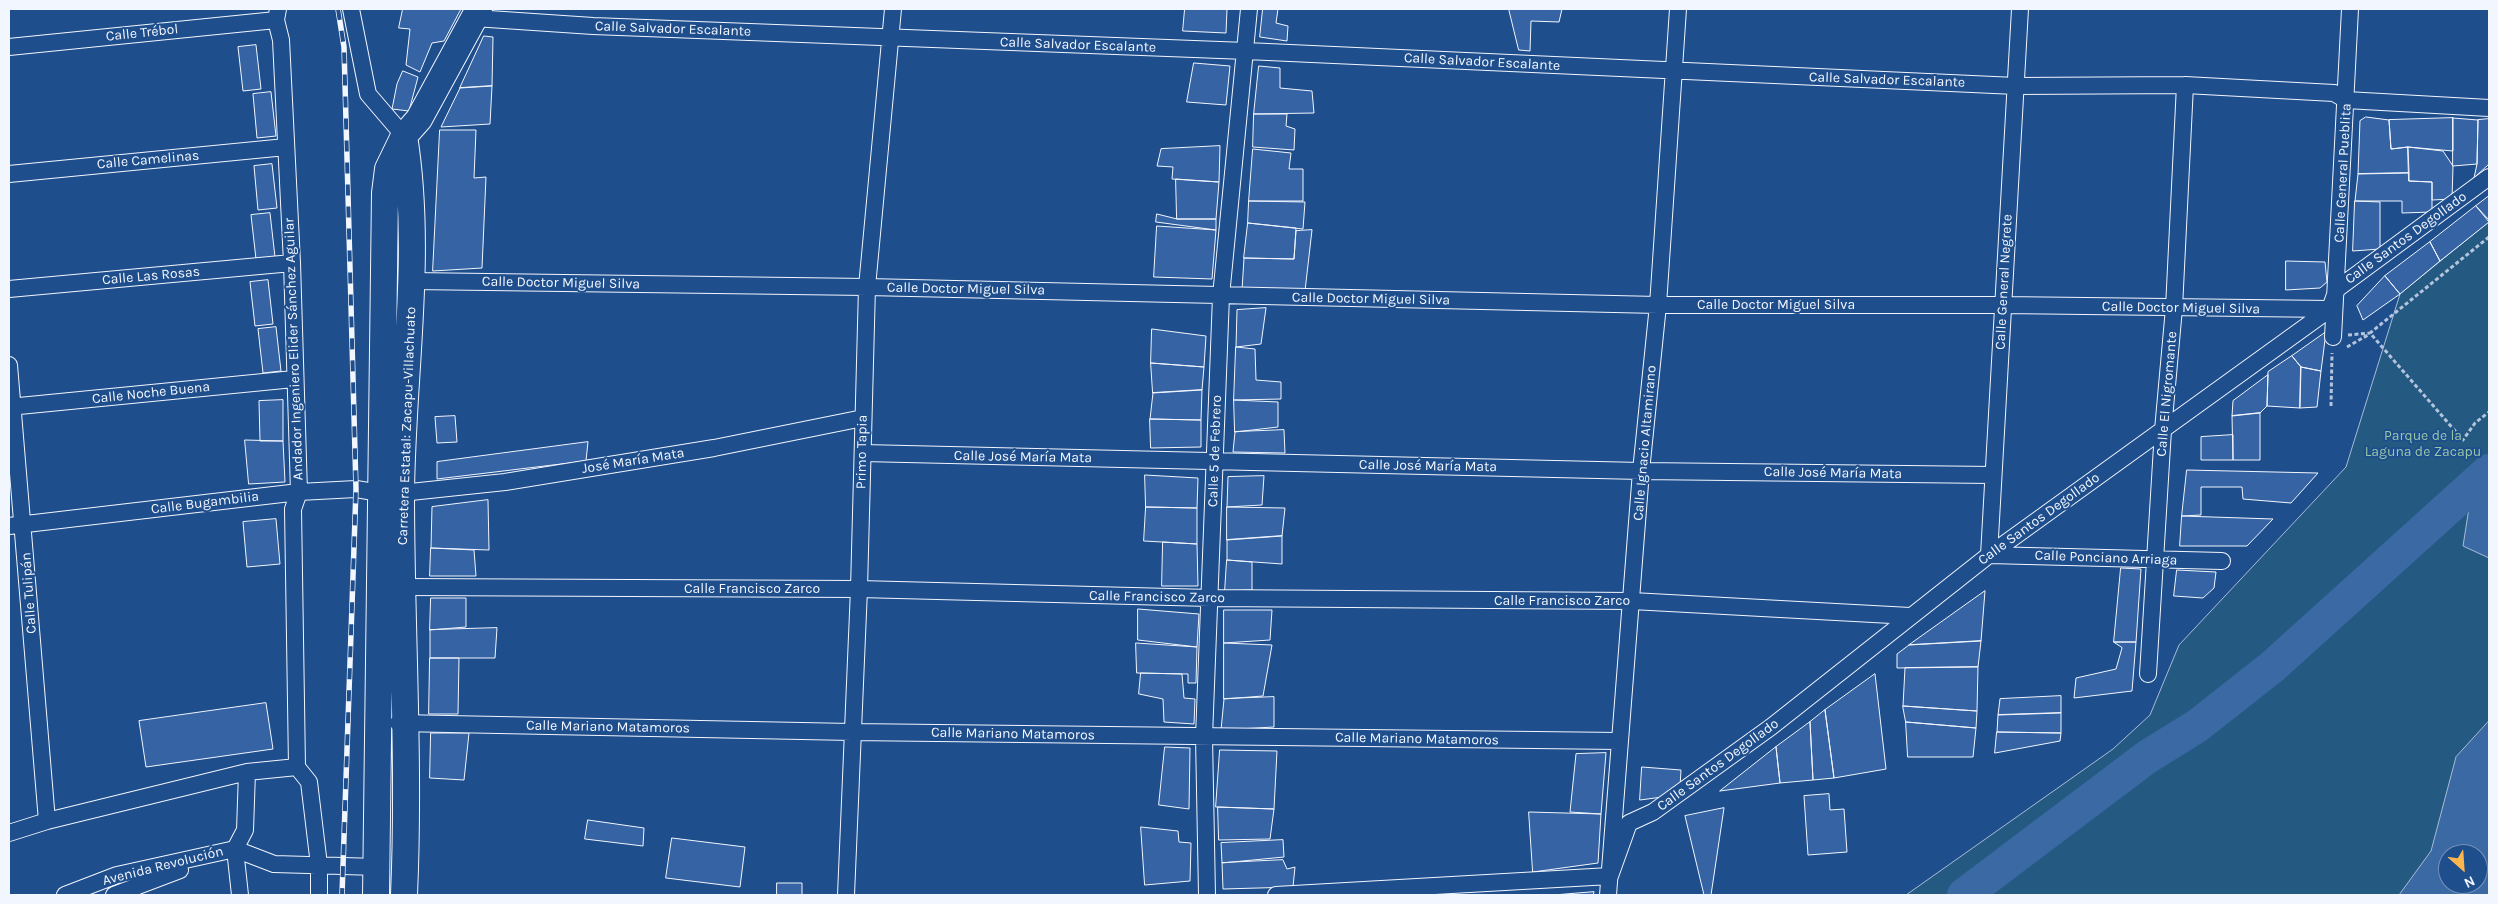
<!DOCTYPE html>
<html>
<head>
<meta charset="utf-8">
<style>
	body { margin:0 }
	#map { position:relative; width:2498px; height:904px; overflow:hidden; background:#1f4e8c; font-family:Karla,sans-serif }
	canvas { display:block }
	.frame { position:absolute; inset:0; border:10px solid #f2f6ff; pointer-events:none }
	.north { position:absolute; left:2438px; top:844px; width:50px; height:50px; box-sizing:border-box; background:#1f4e8c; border:1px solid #7391ba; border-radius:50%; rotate:154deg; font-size:14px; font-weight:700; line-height:20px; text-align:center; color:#f2f6ff }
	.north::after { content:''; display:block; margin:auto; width:18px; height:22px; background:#ffb74d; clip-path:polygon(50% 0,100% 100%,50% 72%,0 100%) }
</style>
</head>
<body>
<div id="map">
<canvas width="2498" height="904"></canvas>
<div class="frame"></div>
<div class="north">N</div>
</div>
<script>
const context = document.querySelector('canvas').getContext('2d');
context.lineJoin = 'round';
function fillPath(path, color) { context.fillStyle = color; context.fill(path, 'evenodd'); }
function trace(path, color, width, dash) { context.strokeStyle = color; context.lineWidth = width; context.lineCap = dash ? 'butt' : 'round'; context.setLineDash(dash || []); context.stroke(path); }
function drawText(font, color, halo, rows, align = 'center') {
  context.font = font + ' Karla,sans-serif'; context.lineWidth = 4; context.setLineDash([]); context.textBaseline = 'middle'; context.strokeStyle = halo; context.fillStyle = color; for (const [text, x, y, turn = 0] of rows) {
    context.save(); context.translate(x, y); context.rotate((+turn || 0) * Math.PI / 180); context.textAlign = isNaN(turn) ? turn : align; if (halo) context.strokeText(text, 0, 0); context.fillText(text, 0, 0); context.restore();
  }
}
const green = new Path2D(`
	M2489,222V895H1906L2113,749L2150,715L2179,645L2346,467L2400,294ZM2448,854H2478V884H2448Z`);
fillPath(green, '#245a82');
trace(green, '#a8bbd7', 1);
const water = new Path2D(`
	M2489,490V558L2463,546L2469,508Z
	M2489,721V895H2399L2431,851L2456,757ZM2448,854H2478V884H2448Z`);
fillPath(water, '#3b69a3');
trace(water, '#a8bbd7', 1);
trace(new Path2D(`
	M1964,895L2147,757L2197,726L2272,667L2489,471`), '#3b69a3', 34);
const building = new Path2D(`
	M403,9H461L444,41L432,43L420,72L406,65L410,29L399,28Z
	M1185,9H1227L1226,33L1183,31Z
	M1263,9H1278L1276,23L1288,26L1287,41L1260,37Z
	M1509,9H1562L1559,22L1531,21L1530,51L1519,50Z
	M484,36L493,37L492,86L460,88Z
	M256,45L261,89L243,91L238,47Z
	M1194,63L1230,66L1226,105L1187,102Z
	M1259,66L1280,68V88L1312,91L1314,113L1254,114Z
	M403,71L418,77L409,111L392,109L397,84Z
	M492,86L490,124L441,127L460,88Z
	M271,92L276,136L257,138L253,94Z
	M1254,114H1287L1286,126L1295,129L1294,150L1253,147Z
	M2366,117L2389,120L2391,149L2408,147L2409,173L2358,174L2360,121Z
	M2453,118L2478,120L2477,164L2453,166Z
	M2453,118V151L2408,147L2391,149L2389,120Z
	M2489,119V164L2474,178L2477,164L2478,120Z
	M440,130H476L474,178L486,177L482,268L433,271Z
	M1220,146L1219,182L1172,179L1173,167L1157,166L1161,149Z
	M2408,147L2443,151L2453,166L2452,199L2432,200V182L2409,181Z
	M1253,149L1291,153L1289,169H1303V201H1249Z
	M272,164L277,208L258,210L254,166Z
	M2409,173V181L2432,182V212L2402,213V201H2355L2358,174Z
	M1176,179L1219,182L1216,219H1177Z
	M2489,196V220L2476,206Z
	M1249,201L1305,202L1303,229L1248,223Z
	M2355,201L2380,202V249L2353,251Z
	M2476,206L2489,222L2440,261L2430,242Z
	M270,213L275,257L256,259L251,215Z
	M1157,214L1177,219H1216V230L1156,222Z
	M1248,223L1296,228L1294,259L1244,258Z
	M1157,226L1216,230L1212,279L1154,277Z
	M1312,230L1305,291L1242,290L1244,258L1294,259L1296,231Z
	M2430,242L2440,261L2400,294L2385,276Z
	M2286,261L2325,262L2327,282L2320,288L2286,290Z
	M2385,276L2400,294L2363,320L2357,306Z
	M268,280L273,324L255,326L250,282Z
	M1266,308L1261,344L1236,347L1237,310Z
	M276,327L281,371L263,373L258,329Z
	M1152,329L1206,336L1204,367L1151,363Z
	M2326,332L2321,371L2301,367L2292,356Z
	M1236,347L1255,349L1256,380L1281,382V399L1234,400Z
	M2292,356L2301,367L2300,408L2267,406L2268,372Z
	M1151,363L1204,367L1202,390L1153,393Z
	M2301,367L2321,371L2317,407L2300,408Z
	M2268,375L2267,406L2260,413L2232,416L2233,401Z
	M1202,390L1201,420L1150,419L1153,393Z
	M283,400V441H260L259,401Z
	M1234,400L1278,402V427L1235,432Z
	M2260,413V460H2233L2232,416Z
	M455,416L457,442L437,443L435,417Z
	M1150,419L1201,420V447L1151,448Z
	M1284,430L1285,453L1233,452L1235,432Z
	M2233,435V460H2201V437Z
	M245,440L283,441L285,482L249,484Z
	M588,442L586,461L437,479V462Z
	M2187,470L2318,473L2291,503L2243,499L2242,487H2201V515L2182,516Z
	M1145,475L1198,478L1197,508L1146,507Z
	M1264,476L1262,505L1227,507L1228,477Z
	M488,500L489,550L431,548L432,507Z
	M1146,507L1197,508V544L1144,541Z
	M1227,507L1285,508L1282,536L1227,540Z
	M2182,516L2273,519L2247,546H2180Z
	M276,519L280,564L247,567L243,522Z
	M1282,536V564L1227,560V540Z
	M1163,542L1197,544L1198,586H1162Z
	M431,548L474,550L476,576H430Z
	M1227,560L1252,562V590L1225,591Z
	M2121,568L2141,569L2136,642H2114Z
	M2177,570L2216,572L2214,588L2203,598L2174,596Z
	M1985,591L1981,641L1909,645Z
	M431,598H466V627L430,630Z
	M1138,609L1199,614L1197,647L1138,640Z
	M1224,610H1272L1270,640L1224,643Z
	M497,628L495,658H430V630Z
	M1981,641L1978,667L1897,668V654L1909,645Z
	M2114,642H2136L2132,691L2074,698L2076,678L2116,669L2122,648Z
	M1136,643L1197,647L1196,683H1188V674L1137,673Z
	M1224,643L1272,645L1263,696L1224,699Z
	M430,658H459L458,714H429Z
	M1978,667L1977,711L1903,706L1905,668Z
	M1141,673L1182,674L1184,698L1195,699L1194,724L1164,722L1163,699L1139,694Z
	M1875,674L1886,769L1834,778L1825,710Z
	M2061,696V713L1998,715L2000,699Z
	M1274,697V727L1221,730L1224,699Z
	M266,703L273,749L146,767L139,721Z
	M1903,706L1977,711L1976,728L1906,722Z
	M1825,710L1834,778L1813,780L1810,722Z
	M2061,713V733L1997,732L1998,715Z
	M1810,722L1813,780L1780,783L1776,747Z
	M1906,722L1976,728L1973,757H1908Z
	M1997,732L2061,733L2060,741L1995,753Z
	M431,733H469L464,780L430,778Z
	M1165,747L1190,748L1189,809L1159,805Z
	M1776,747L1780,783L1720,791Z
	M1220,750L1277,751L1274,809L1216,807Z
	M1606,753L1601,814L1570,812L1576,754Z
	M1642,767L1681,770L1680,787L1670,796L1640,800Z
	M1829,794L1830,810L1844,809L1847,852L1808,855L1804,796Z
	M1218,807L1274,809L1270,839L1219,840Z
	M1724,808L1711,895H1704L1685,816Z
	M1529,812L1601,814L1598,863L1533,872Z
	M588,820L644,828L643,846L585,839Z
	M1141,827L1178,831L1179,842L1191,843L1190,881L1145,885Z
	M672,838L745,847L740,887L666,878Z
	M1283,840L1284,857L1222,863L1221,843Z
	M1283,860L1287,869L1295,867L1293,887L1223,889L1222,863Z
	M777,883H802V895H777Z
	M1594,892L1593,895H1554Z`);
fillPath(building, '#3563a3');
trace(building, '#f2f6ff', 1);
const minor = new Path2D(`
	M278,9L276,20L281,40L292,263L299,492L293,509L297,767L309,782L319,865V895
	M351,9L368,94L404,136
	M2020,9L1989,555L2222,561
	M474,18L593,26L1246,51L2016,86L2185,85L2334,93L2346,100L2489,108
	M9,47L276,20
	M9,174L286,147
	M412,281L867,287L1658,305H2003L2330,309
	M9,289L292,263
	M2333,337L2350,9
	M9,365L47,821
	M9,407L294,379
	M863,453L1641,471L1993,475
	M9,526L299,492L356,489L380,493H401L505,482L714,448L863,418
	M403,587L859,589L1210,598L1632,601L1910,616
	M2148,674L2163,430L2174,308L2185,85
	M398,723L852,732L1620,741
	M9,833L47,821L247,772L297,767
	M1610,876L1629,823L1653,812L1771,727L1989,555L2330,309L2337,289L2489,177
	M65,895L117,875L235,849L274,864L377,867
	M114,895L180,870
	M240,895L235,849L245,830L247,772
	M846,895L859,589L867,287L893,9
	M1207,895L1204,737L1221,296L1249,9
	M1276,895L1610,876
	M1608,895L1641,471L1658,305L1678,9`);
const primary = new Path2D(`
	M376,895L385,193L388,169L404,136L419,119L479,9
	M404,895C410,762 401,628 401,494C402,375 423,255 404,136`);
trace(minor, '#f2f6ff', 18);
trace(primary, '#f2f6ff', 28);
trace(new Path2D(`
	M2489,237L2370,333L2463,440L2475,423L2489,412
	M2348,335L2370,333
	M2347,347L2368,335
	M2331,406L2332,353`), '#b3c4dc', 3, [4, 2.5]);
trace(minor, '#1f4e8c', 16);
trace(primary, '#1f4e8c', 26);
const rail = new Path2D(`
	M338,9L344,47L356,489L342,895`);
trace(rail, '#f2f6ff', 5.5);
trace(rail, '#1f4e8c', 4, [11]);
drawText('14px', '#f2f6ff', '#1f4e8c', [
	["Calle Salvador Escalante",673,29,2],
	["Calle Trébol",142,33,-6],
	["Calle Salvador Escalante",1078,45,2],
	["Calle Salvador Escalante",1482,62,3],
	["Calle Salvador Escalante",1887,80,2],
	["Calle Camelinas",148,160,-5],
	["Calle General Pueblita",2343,173,-87],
	["Calle Santos Degollado",2406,238,-36],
	["Calle Las Rosas",151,276,-5],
	["Calle General Negrete",2004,282,-87],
	["Calle Doctor Miguel Silva",561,283,1],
	["Calle Doctor Miguel Silva",966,289,1],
	["Calle Doctor Miguel Silva",1371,299,1],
	["Calle Doctor Miguel Silva",1776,305],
	["Calle Doctor Miguel Silva",2181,308,1],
	["Andador Ingeniero Elider Sánchez Aguilar",294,349,-92],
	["Calle Noche Buena",151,393,-6],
	["Calle El Nigromante",2167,394,-85],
	["Carretera Estatal: Zacapu-Villachuato",407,426,-88],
	["Calle Ignacio Altamirano",1645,443,-85],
	["Calle 5 de Febrero",1215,451,-88],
	["Primo Tapia",862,452,-89],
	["Calle José María Mata",1023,457,1],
	["José María Mata",633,461,-9],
	["Calle José María Mata",1428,466,1],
	["Calle José María Mata",1833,473,1],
	["Calle Bugambilia",205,503,-7],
	["Calle Santos Degollado",2039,519,-36],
	["Calle Ponciano Arriaga",2106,558,2],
	["Calle Francisco Zarco",752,589],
	["Calle Tulipán",29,593,-94],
	["Calle Francisco Zarco",1157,597,1],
	["Calle Francisco Zarco",1562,601],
	["Calle Mariano Matamoros",608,727,1],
	["Calle Mariano Matamoros",1013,734,1],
	["Calle Mariano Matamoros",1417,739,1],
	["Calle Santos Degollado",1718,765,-36],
	["Avenida Revolución",163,866,-14]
]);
drawText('14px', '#97c8a6', '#1f4e8c', [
	["Parque de la",2423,436],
	["Laguna de Zacapu",2423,452]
]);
</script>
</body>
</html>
